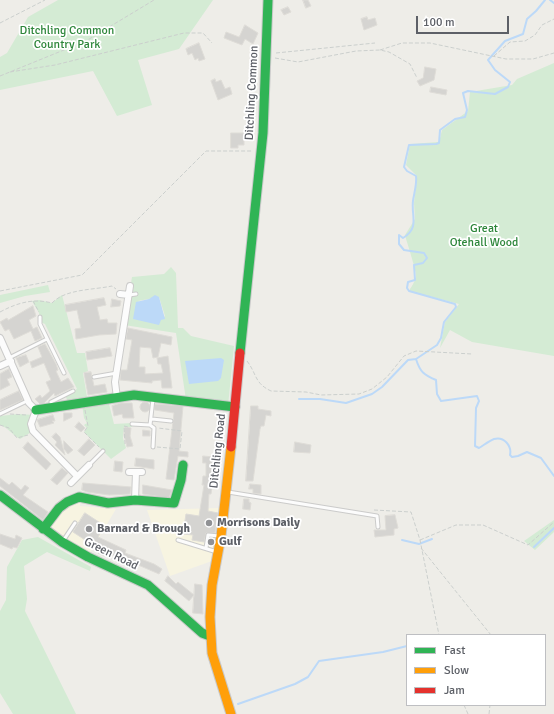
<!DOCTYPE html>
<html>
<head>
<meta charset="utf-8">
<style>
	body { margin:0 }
	#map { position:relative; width:554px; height:714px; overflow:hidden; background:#eeede8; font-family:Signika,sans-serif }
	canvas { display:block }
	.legend { position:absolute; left:406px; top:634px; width:140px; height:72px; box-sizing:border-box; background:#fff; border:1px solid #bebfc2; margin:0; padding:5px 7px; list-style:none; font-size:12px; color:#5d6067 }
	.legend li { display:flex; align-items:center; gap:8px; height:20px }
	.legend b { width:20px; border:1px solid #bebfc2 }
	.scale { position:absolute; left:416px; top:16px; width:93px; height:18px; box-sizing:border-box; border:2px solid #5d6067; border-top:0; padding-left:5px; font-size:12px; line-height:14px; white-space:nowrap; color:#5d6067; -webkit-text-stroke:3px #fff; paint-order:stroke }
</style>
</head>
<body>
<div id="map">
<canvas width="554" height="714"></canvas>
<ul class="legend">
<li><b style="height:5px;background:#30b455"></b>Fast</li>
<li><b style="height:5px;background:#ff9f0a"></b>Slow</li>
<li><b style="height:5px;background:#e5322d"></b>Jam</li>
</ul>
<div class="scale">100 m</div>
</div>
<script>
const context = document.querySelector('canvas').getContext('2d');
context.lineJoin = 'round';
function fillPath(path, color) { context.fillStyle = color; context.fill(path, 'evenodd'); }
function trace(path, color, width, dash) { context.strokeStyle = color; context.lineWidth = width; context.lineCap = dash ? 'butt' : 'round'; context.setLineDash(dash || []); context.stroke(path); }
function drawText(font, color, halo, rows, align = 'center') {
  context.font = font + ' Signika,sans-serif'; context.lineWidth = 3.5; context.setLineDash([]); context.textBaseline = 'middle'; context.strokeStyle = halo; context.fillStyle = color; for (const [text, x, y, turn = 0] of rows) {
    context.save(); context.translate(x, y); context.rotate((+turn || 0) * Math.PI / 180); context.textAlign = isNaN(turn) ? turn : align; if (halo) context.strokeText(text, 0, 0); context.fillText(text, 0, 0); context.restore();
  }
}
fillPath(new Path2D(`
	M76,502H80V506L116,509L89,554L49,530L62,508Z
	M220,508L212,561L170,576L147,510Z`), '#f7f4e1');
fillPath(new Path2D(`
	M58,0H213L179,49L138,60L152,105L117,116L93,71L0,90V57L7,53L28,17Z
	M554,63V356L472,342L450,330L440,348L445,322L459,304L409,291C411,287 415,282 416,277C417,272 407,243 405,235L415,219L414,203L417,176L406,165L410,144L439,142L442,130L468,111L470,92L512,85L517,79Z
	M171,267L176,273L178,328H183L191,336L234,346L228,406L186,400L176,333L124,325L132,277L164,274ZM159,297L165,316L161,320L138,301Z
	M48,285L50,292L25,296L0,303V295Z
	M62,295L77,353H85L88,371L83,373L88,403L108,400L114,424L132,423V427H124L123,438L126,448L111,459L84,432L87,428L84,425L87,423L84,418L82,404L70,406L65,395L77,389L45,324L40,322L39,313L32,301L39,300L52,303Z
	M18,414L34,415L33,431L20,439C12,435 9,428 0,425V416Z
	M554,520V532L535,550L524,541Z
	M38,537L91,567L90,571L47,552L24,566L27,599L25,611L76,714H13L0,693V611L6,600L7,567L22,540Z`), '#d4ebd4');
fillPath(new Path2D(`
	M155,295L159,297L165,319L161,320L159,325L133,319L136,302L149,299Z
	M221,358L224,360L221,378L218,381L189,384L185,361Z`), '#bcd9f8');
trace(new Path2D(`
	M550,0L554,3
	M416,359C420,372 424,375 436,380L437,394L441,401L477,396L479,401L476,408L475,446L479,448C484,445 489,441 494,439C504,436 512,446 510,455L512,457L518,456L527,452L541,458L554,476
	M299,399H320L346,403L372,394L382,387L408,360L416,359L437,345L441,338L444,322L456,307L455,304L409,291L407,288L408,282L415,280L414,265L423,263L427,258L424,253L404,250L399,244V235L403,238C420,228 411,216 413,201C414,193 417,185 416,176L407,171L404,167L409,145L436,144L439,143L440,130L455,119L465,117L467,110L463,93L468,91L495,94L508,87L510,82L495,70L488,60L505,41L523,34L527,19L536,11L545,0
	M402,540L419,544L432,539
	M534,547L554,528
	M238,704L295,684L308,677L319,661L383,652L407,646`), '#bcd9f8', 2);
const building = new Path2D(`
	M303,0H308L311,6L306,8Z
	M288,7L291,12L284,15L281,10Z
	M367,17L368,20L375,18L377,25L364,30L361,19Z
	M245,25L258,33L253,44L245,39L242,45L224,38L226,32L239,37Z
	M199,43L205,59L199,61L198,58L195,60L192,53L188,55L186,49Z
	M425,67L436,69L434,80L420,86L417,81L423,78Z
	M215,79L216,82L221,80L225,89L230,87L232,94L218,100L211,81Z
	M431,87L447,90L446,95L430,92Z
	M231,133H244V145H238V148H231Z
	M104,298L106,305L97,307L100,320L107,319L108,323H117L116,334L99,335L76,339L75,329L81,328L77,310L66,312L65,305Z
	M112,299L121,301L120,306L111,307Z
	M33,306L36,316L29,320L33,329L37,327L42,338L35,341L31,331L14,339L9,329L5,331L0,322L7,318L8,320Z
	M128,328L172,337L171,345L161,343L158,357L153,358L151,348L140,347L139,367H145V374L163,373L161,364H158L157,358L168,356L172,388H162L161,380L152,381V383L120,380L121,370H127L132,340L126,339Z
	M45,344L56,364L58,370L56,371L61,382L68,378L74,387L55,396L54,393L44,403L40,404L35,399L40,395L42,398L50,391L46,382L51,380L44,363L32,368L30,362L42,357L38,347Z
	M110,348L112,356L87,360L86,352Z
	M26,355L29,362L20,367L16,358Z
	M9,369L12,377L7,379L10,385L0,390V374Z
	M91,372L94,386L105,384L107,392L88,395L84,373Z
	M19,391L23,400L0,410V400Z
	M140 407a5 5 0 1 1 10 0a5 5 0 1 1-10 0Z
	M121,403H132L134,418H123L122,414L114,416L112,406Z
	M155,404L183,406L179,451L188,452V457L178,456L174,480L166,479L174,413L155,410Z
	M251,406H258V409L271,411V416L266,415L264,426H261L260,429L253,481H246Z
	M64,413H72V417L64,421Z
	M53,415L55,421H52L54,423L40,427L37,420Z
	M79,422L85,428L81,432L75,427Z
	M125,427L131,428L130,436L133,446L127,447L124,435Z
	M143,430L150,431V436H143Z
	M56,433L60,437L65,455L55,445L57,442L52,437Z
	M89,439L95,445L84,456L78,451Z
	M64,441L73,450L68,454L64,449Z
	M28,442L51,464L46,470L23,448Z
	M295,442L311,445L310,453L294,452Z
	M203,456L214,457L213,460H215L214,486H212L211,494H209L208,511L218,513L215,533H206L204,542L192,540L193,535L183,534L186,514L199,516L204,485H202L203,476H206V463H203Z
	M136,458L154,460V469L135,466Z
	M115,461L123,462L122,472L114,471Z
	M62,468L68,473L57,485L51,480Z
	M0,478L9,485L12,482L21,490L25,485L29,488L23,495L48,512L43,520L0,486Z
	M83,483L131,487L130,494L109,495L87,492L82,490Z
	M250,484L261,485V494L253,493V489H249Z
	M143,485L172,490L169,498L143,494Z
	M244,499H249V502L251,503L250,510L243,509Z
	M85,513L105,526L98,537L126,550L125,553L154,564L162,569L159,574L129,561L108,554L106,557L98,553L99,549L73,532Z
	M395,515L398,528L394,529V535L375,537L374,530H386L385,516Z
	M0,534L15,539L16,535L22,538L17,548L13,547L12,549L0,544Z
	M168,576L176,584L178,582L194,595L189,601L165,581Z
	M195,584L202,585L203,614L193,613Z`);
fillPath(building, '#d5d4d1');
trace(building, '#dedcd7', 1);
const lane = new Path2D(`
	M129,295L136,294
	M40,317V324L64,373
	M9,358L47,339
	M94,377L117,373
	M51,402L73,391
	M0,414L27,401
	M152,419L171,421
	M132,424L150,425L153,399
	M150,425L154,428L153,447
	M89,465L103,451
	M228,492L377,516L378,527
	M178,540L217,552
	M63,541L75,523
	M206,548L208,535L220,536`);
const street = new Path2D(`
	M120,294L129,295
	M0,338L29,403L36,410L31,424L33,431L77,476
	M0,366L11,361
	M117,398L115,382L130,286
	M129,472H142
	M71,483L89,465
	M135,500L136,472`);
const fast = new Path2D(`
	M240,353L263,133L268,0
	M36,410L134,395L235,407
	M0,495L62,542L88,557L148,585L202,633L210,636
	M43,529L59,508L67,502L79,497L108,503L135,500L174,503L181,480L183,465`);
const slow = new Path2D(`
	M231,714L212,653L210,617L212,585L221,536L231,447`);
const jam = new Path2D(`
	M231,447L240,353`);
trace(lane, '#cbcbca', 5);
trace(street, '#cbcbca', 8);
trace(fast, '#c9c9c9', 11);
trace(slow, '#c9c9c9', 11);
trace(jam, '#c9c9c9', 11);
trace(new Path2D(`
	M0,23L45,0
	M380,50L402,43H430L506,59H533L554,53
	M276,53L375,43
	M494,56L510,42L525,41L535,35L542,25L554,19
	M275,58L298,62L356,51L380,50L389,52L410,64L417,78
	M10,72L55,65L184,33H203L212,43
	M0,76L86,41L154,0
	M0,291L82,275L206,151H253
	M33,301L39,312
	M0,312C17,303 33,298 52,303C65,289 93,290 112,286L116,289
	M247,361C257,374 254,383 271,391L306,392L321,395L359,394L372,389L387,377L404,356L416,351L472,354
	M85,410L88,426L84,432L99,447
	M10,414L27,415
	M0,425L9,428L17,438L28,435
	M125,444L124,426L128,427
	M157,447L180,449L182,431L158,428
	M374,510L411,512L420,540L439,635
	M420,540L456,525H483L528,545L554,522
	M421,548L491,635
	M464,705L468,714
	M489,714L490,705`), '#cbcfcd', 1, [4, 2]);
trace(lane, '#fcfcfc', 3);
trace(street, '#fcfcfc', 6);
trace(fast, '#30b455', 9);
trace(slow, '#ff9f0a', 9);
trace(jam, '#e5322d', 9);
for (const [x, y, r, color] of [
	[209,523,4,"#909194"],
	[89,529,4,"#909194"],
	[211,542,4,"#909194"]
]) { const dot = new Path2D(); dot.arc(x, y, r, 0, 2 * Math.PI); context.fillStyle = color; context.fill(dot); trace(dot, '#fff', 1.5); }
drawText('12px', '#2d863a', '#fff', [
	["Ditchling Common",67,31],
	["Country Park",67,45],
	["Great",484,229],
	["Otehall Wood",484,243]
]);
drawText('12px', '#5d6067', '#fff', [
	["Ditchling Common",252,93,-87],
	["Ditchling Road",218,451,-84],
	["Green Road",111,554,26]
]);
drawText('bold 12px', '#5d6067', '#fff', [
	["Morrisons Daily",217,523],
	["Barnard & Brough",97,529],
	["Gulf",219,542]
], 'left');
</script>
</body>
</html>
